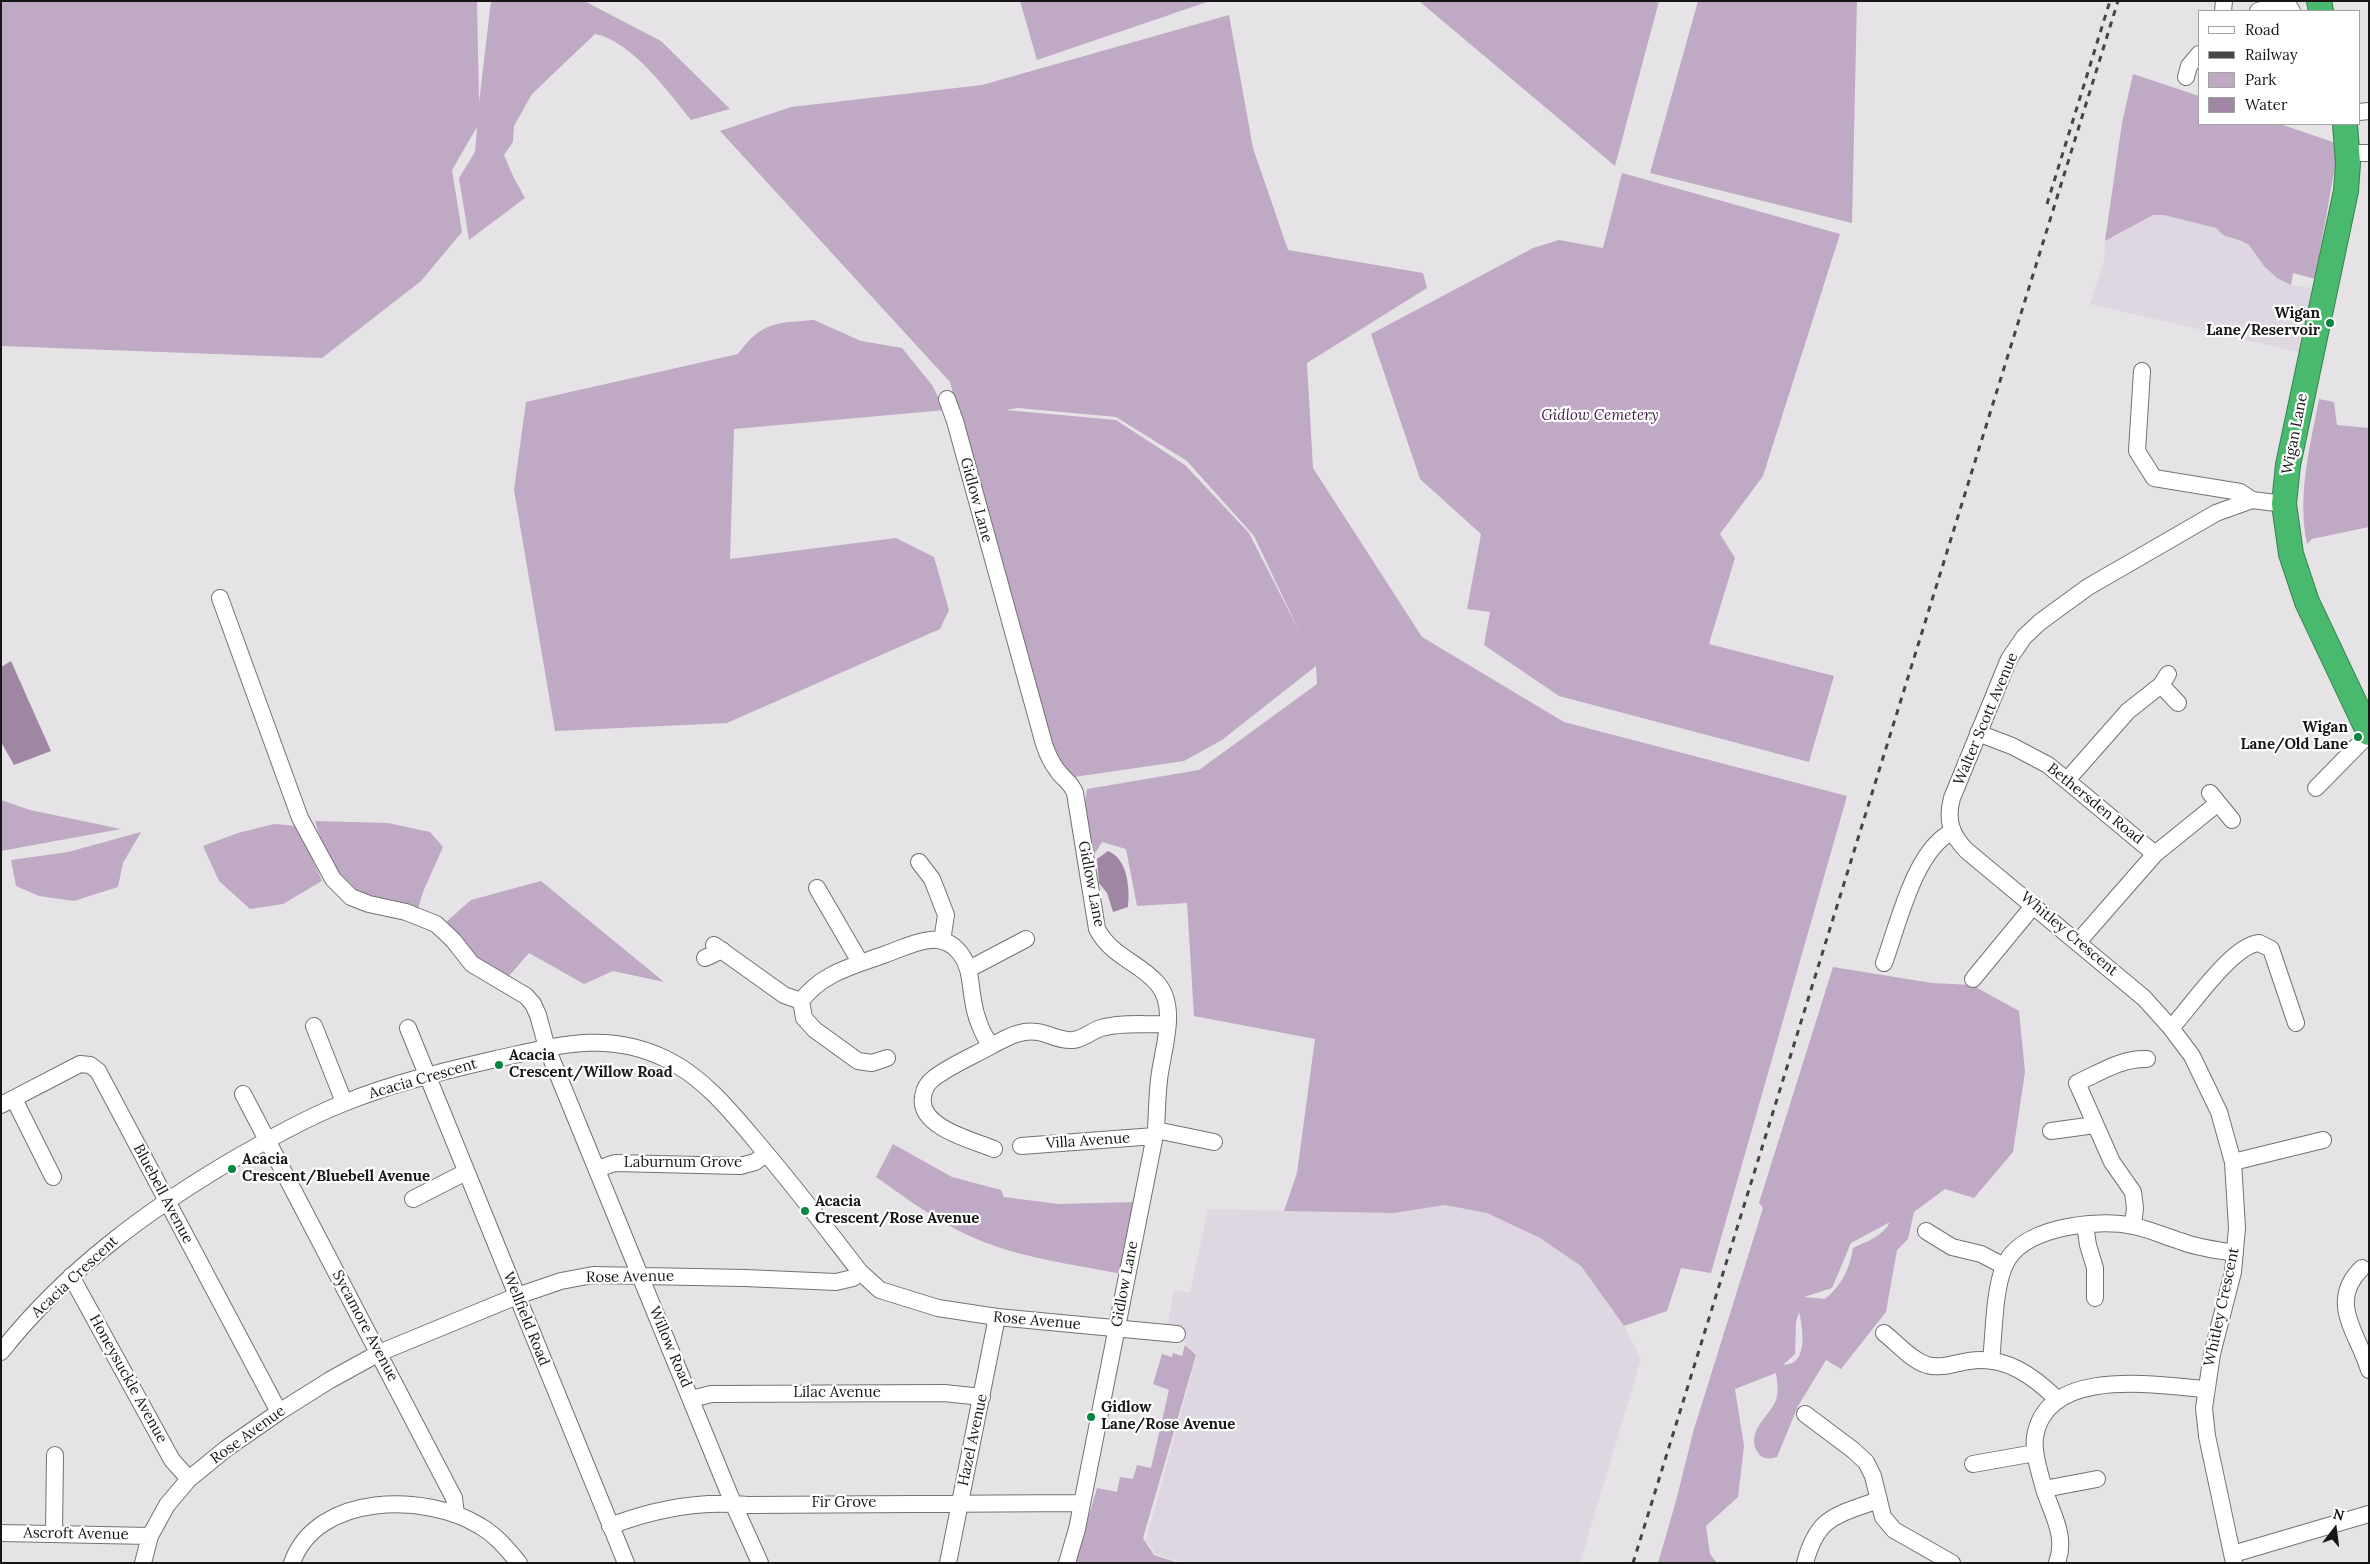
<!DOCTYPE html>
<html>
<head>
<meta charset="utf-8">
<style>
	body { margin:0 }
	#map { position:relative; width:2370px; height:1564px; overflow:hidden; background:#e6e3e7; font-family:Lora,serif }
	canvas { display:block }
	.frame { position:absolute; inset:0; border:2px solid #181718; pointer-events:none }
	.legend { position:absolute; left:2198px; top:10px; width:162px; height:115px; box-sizing:border-box; background:#fff; border:1px solid #a3a2a3; margin:0; padding:6px 9px; list-style:none; font-size:15px; color:#181718 }
	.legend li { display:flex; align-items:center; gap:10px; height:25px }
	.legend b { width:25px; border:1px solid #a3a2a3 }
	.north { position:absolute; left:2310px; top:1504px; width:50px; height:50px; -webkit-text-stroke:4px #fff; paint-order:stroke; rotate:15deg; font-size:14px; font-weight:700; line-height:20px; text-align:center; color:#181718 }
	.north::after { content:''; display:block; margin:auto; width:18px; height:22px; background:#181718; clip-path:polygon(50% 0,100% 100%,50% 72%,0 100%) }
</style>
</head>
<body>
<div id="map">
<canvas width="2370" height="1564"></canvas>
<div class="frame"></div>
<ul class="legend">
<li><b style="height:6px;background:#fff"></b>Road</li>
<li><b style="height:6px;background:#464546"></b>Railway</li>
<li><b style="height:14px;background:#bfa9c4"></b>Park</li>
<li><b style="height:14px;background:#9f87a4"></b>Water</li>
</ul>
<div class="north">N</div>
</div>
<script>
const context = document.querySelector('canvas').getContext('2d');
context.lineJoin = 'round';
function fillPath(path, color) { context.fillStyle = color; context.fill(path, 'evenodd'); }
function trace(path, color, width, dash) { context.strokeStyle = color; context.lineWidth = width; context.lineCap = dash ? 'butt' : 'round'; context.setLineDash(dash || []); context.stroke(path); }
function drawText(font, color, halo, rows, align = 'center') {
  context.font = font + ' Lora,serif'; context.lineWidth = 4.5; context.setLineDash([]); context.textBaseline = 'middle'; context.strokeStyle = halo; context.fillStyle = color; for (const [text, x, y, turn = 0] of rows) {
    context.save(); context.translate(x, y); context.rotate((+turn || 0) * Math.PI / 180); context.textAlign = isNaN(turn) ? turn : align; if (halo) context.strokeText(text, 0, 0); context.fillText(text, 0, 0); context.restore();
  }
}
fillPath(new Path2D(`
	M2153,215H2164L2216,228L2223,235L2249,245L2277,278L2291,285L2312,288L2301,353L2090,304L2104,261L2105,241Z
	M1445,1205L1487,1213L1540,1238L1581,1266L1624,1326L1641,1359L1580,1563H1183L1156,1554L1146,1540L1197,1355L1177,1334L1167,1328L1174,1291L1190,1292L1208,1209L1394,1213Z`), '#ded6e0');
fillPath(new Path2D(`
	M1,1H477L479,103L491,1H584L588,3L661,41L730,109L691,120C668,92 632,41 595,34L532,94L514,126L513,142L504,155L513,176L525,198L469,240L459,178L475,152L477,127L452,170L462,232L421,281L322,358L1,346Z
	M1020,1H1210L1037,60Z
	M1419,1H1659L1615,166Z
	M1698,1H1857L1852,223L1650,173Z
	M1229,15L1253,148L1288,250L1423,273L1427,288L1307,363L1313,468L1422,637L1564,722L1847,796L1711,1273L1681,1268L1667,1311L1624,1326L1581,1266L1540,1238L1487,1213L1445,1205L1394,1213L1284,1211L1297,1173L1315,1039L1194,1016L1187,903L1137,906L1126,849L1102,842L1094,855L1085,802L1087,789L1199,770L1317,684L1316,666L1222,740L1184,761L1074,777L1061,769L1051,749L1008,599L950,382L720,131L791,107L982,85ZM1018,408L1116,417L1187,461L1254,536L1300,633L1249,533L1185,465L1116,420L1006,410Z
	M2133,74L2199,96V124H2280L2339,144L2315,279L2293,273L2291,285L2277,278L2264,266L2249,245L2241,241L2223,235L2216,228L2164,215H2153L2105,241L2122,123Z
	M1622,173L1840,234L1763,476L1720,534L1735,558L1709,644L1834,676L1809,762L1559,696L1484,645L1490,612L1467,609L1481,534L1420,479L1371,334L1533,248L1559,240L1603,248Z
	M814,320L861,341L902,348L932,385L945,410L734,429L730,559L896,538L934,557L949,610L940,629L727,723L555,731L514,490L526,402L738,354C762,321 777,323 814,320Z
	M2319,399L2334,402L2337,425L2369,428V527L2312,539L2307,544C2297,495 2310,447 2319,399Z
	M1,800L30,810L121,829L1,851Z
	M315,821L388,823L430,832L443,847L423,892L417,912C395,907 370,903 351,889C334,876 321,842 315,821Z
	M274,824L298,826L322,881L283,904L250,909L219,881L203,846L238,833Z
	M141,832L123,863L118,887L74,901L39,896L16,886L11,860L68,852Z
	M541,881L664,982L613,971L584,984L529,953L509,976L481,963L446,922L471,900Z
	M1833,967L1932,983L1972,985L2019,1011L2025,1072L2013,1152L1974,1198L1945,1189L1914,1212L1908,1239L1897,1250L1886,1312L1841,1369L1826,1360L1798,1406L1777,1457C1771,1459 1764,1460 1759,1454C1743,1433 1770,1416 1776,1400C1779,1392 1777,1381 1776,1373L1735,1389L1744,1446L1738,1497L1706,1526L1710,1554L1717,1563H1658L1676,1501L1694,1429L1763,1208L1759,1203ZM1890,1222C1882,1237 1867,1241 1853,1248C1850,1269 1841,1286 1825,1299L1804,1297L1832,1288L1851,1243ZM1799,1312C1802,1323 1807,1353 1794,1362C1791,1364 1786,1364 1783,1365L1795,1354L1796,1322Z
	M893,1144L952,1177L1001,1190L1004,1197L1058,1204L1136,1202L1122,1274C1076,1265 1028,1259 984,1242C945,1227 910,1201 876,1177Z
	M1185,1345L1196,1355L1143,1538L1154,1555L1178,1563H1075L1097,1488L1117,1492L1120,1477L1133,1479L1137,1465L1151,1468L1169,1390L1153,1384L1162,1354L1172,1357L1173,1353L1182,1356Z`), '#bfa9c4');
fillPath(new Path2D(`
	M11,661L51,751L14,765L1,742V667Z
	M1108,851C1128,859 1130,889 1128,907L1113,912L1107,893L1099,883L1097,859Z`), '#9f87a4');
const minor = new Path2D(`
	M2223,11L2224,1
	M2258,11L2284,3L2288,5L2292,11
	M2186,77L2189,66L2199,54
	M2359,112L2369,111
	M2347,153H2369
	M2142,371L2137,451L2154,478L2240,492L2252,500
	M947,399L955,421L1044,744C1047,753 1051,762 1057,770C1063,779 1071,782 1075,793L1097,929C1112,957 1137,961 1157,983C1179,1008 1162,1050 1159,1080C1157,1097 1157,1113 1156,1130L1077,1529L1067,1563
	M220,598L300,818L333,879L351,897L369,904L406,912L436,924L453,940L472,964L526,996L533,1004L538,1015L547,1048L733,1503L760,1563
	M2161,685L2178,703
	M1978,733L2012,746L2048,765L2155,854
	M2068,779L2128,711L2161,685L2168,674
	M2316,788L2369,734
	M2210,793L2232,820
	M919,862L932,879L946,915L942,941
	M817,888L860,962
	M2078,942L2155,854L2218,803
	M714,945L784,995L801,1001
	M705,958L722,950
	M1884,963C1898,925 1915,849 1952,832
	M969,969L1026,939
	M1973,979L2034,905
	M314,1026L344,1102
	M408,1028L626,1563
	M2171,1028C2190,1008 2232,945 2259,943L2271,949L2296,1023
	M991,1046C973,1056 951,1065 934,1078C927,1083 924,1089 923,1097C918,1127 972,1140 994,1149
	M887,1058L872,1063L858,1061L815,1030L804,1018L801,1001C823,972 854,966 886,954C909,946 940,927 960,953C971,967 970,984 973,1000C975,1015 982,1034 991,1046C1009,1036 1025,1027 1046,1034C1054,1037 1064,1041 1073,1040C1084,1039 1091,1031 1101,1028C1121,1022 1147,1025 1167,1024
	M243,1094L454,1498L456,1514
	M14,1099L53,1177
	M1,1105L80,1064L90,1065L98,1071L279,1412
	M1156,1130L1214,1142
	M2051,1131L2095,1125
	M1021,1146L1155,1136
	M2233,1162L2323,1140
	M597,1169L615,1163L740,1166L755,1162L766,1154
	M413,1199L466,1172
	M2085,1225L2088,1245L2095,1268V1298
	M2133,1226L2135,1208L2133,1192L2112,1162L2077,1083C2099,1073 2121,1058 2147,1059
	M1926,1231L1952,1247L1981,1254L2004,1266
	M2362,1268C2327,1302 2358,1333 2369,1370
	M71,1276L172,1460L189,1479
	M1884,1333C1897,1343 1911,1360 1927,1365C1941,1369 1955,1363 1969,1361C2005,1355 2033,1376 2057,1399
	M1,1352C65,1271 147,1210 236,1158C271,1138 306,1118 344,1103C393,1083 444,1071 496,1059C556,1046 607,1030 666,1059C707,1079 736,1118 765,1152C798,1191 829,1232 860,1272L880,1290L938,1308L997,1317L1177,1334
	M1991,1361C1994,1334 1994,1290 2004,1267C2019,1227 2096,1218 2133,1226C2149,1229 2164,1236 2180,1241C2198,1248 2217,1250 2235,1253
	M692,1399L711,1394L944,1393L982,1397
	M1805,1414L1853,1450L1866,1462L1873,1476L1883,1517L1894,1530L1952,1563
	M1973,1464L2035,1453
	M2044,1489L2097,1479
	M610,1526C654,1509 700,1500 748,1505L1082,1503
	M1,1533L150,1536
	M54,1533L55,1455
	M2233,1554L2369,1514
	M143,1563L150,1536L167,1505L189,1479L227,1448L279,1412L330,1380L379,1353L517,1296L561,1281L593,1275L745,1278L836,1282L853,1278L860,1272
	M292,1563C317,1492 427,1493 480,1526C496,1535 507,1549 519,1563
	M948,1563L997,1317
	M1805,1563C1818,1515 1836,1516 1878,1500
	M2057,1563C2067,1536 2052,1514 2044,1489C2040,1473 2033,1454 2035,1437C2046,1366 2156,1385 2205,1389
	M2234,1563L2207,1436L2204,1408L2212,1354L2233,1272L2237,1228L2233,1162L2219,1112L2192,1056L2171,1028L2144,998L1967,851C1951,835 1946,820 1952,798L2009,659L2024,637L2040,622L2088,587L2216,513L2252,500L2284,504`);
const highway = new Path2D(`
	M2319,1L2321,11
	M2345,124L2348,163L2346,191L2288,465L2284,504L2291,554L2307,602L2369,733`);
trace(minor, '#747175', 18);
trace(highway, '#37804f', 26);
trace(minor, '#fff', 16);
trace(highway, '#48b96d', 24);
trace(new Path2D(`
	M2047,204L2110,1
	M1633,1563L2118,1`), '#464546', 3, [6, 6]);
for (const [x, y, r, color] of [
	[2330,323,5,"#048641"],
	[2358,737,5,"#048641"],
	[499,1065,5,"#048641"],
	[232,1169,5,"#048641"],
	[805,1211,5,"#048641"],
	[1091,1417,5,"#048641"]
]) { const dot = new Path2D(); dot.arc(x, y, r, 0, 2 * Math.PI); context.fillStyle = color; context.fill(dot); trace(dot, '#fff', 2); }
drawText('bold 15px', '#181718', '#fff', [
	["Wigan",2320,314,"right"],
	["Lane/Reservoir",2320,331,"right"],
	["Wigan",2348,728,"right"],
	["Lane/Old Lane",2348,745,"right"],
	["Acacia",509,1056],
	["Crescent/Willow Road",509,1073],
	["Acacia",242,1160],
	["Crescent/Bluebell Avenue",242,1177],
	["Acacia",815,1202],
	["Crescent/Rose Avenue",815,1219],
	["Gidlow",1101,1408],
	["Lane/Rose Avenue",1101,1425]
], 'left');
drawText('italic 15px', '#3d1c44', '#fff', [
	["Gidlow Cemetery",1600,416]
]);
drawText('15px', '#181718', '#fff', [
	["Wigan Lane",2295,434,-79],
	["Gidlow Lane",976,500,75],
	["Walter Scott Avenue",1986,719,-67],
	["Bethersden Road",2095,804,39],
	["Gidlow Lane",1091,884,79],
	["Whitley Crescent",2069,934,40],
	["Acacia Crescent",423,1079,-16],
	["Villa Avenue",1088,1141,-4],
	["Laburnum Grove",683,1163],
	["Bluebell Avenue",163,1194,62],
	["Acacia Crescent",75,1277,-43],
	["Rose Avenue",630,1277,-1],
	["Gidlow Lane",1125,1284,-79],
	["Whitley Crescent",2222,1307,-78],
	["Wellfield Road",526,1319,68],
	["Rose Avenue",1037,1321,5],
	["Sycamore Avenue",365,1326,62],
	["Willow Road",670,1347,67],
	["Honeysuckle Avenue",128,1379,61],
	["Lilac Avenue",837,1393],
	["Rose Avenue",248,1435,-36],
	["Hazel Avenue",973,1440,-78],
	["Fir Grove",844,1503],
	["Ascroft Avenue",76,1534,1]
]);
</script>
</body>
</html>
